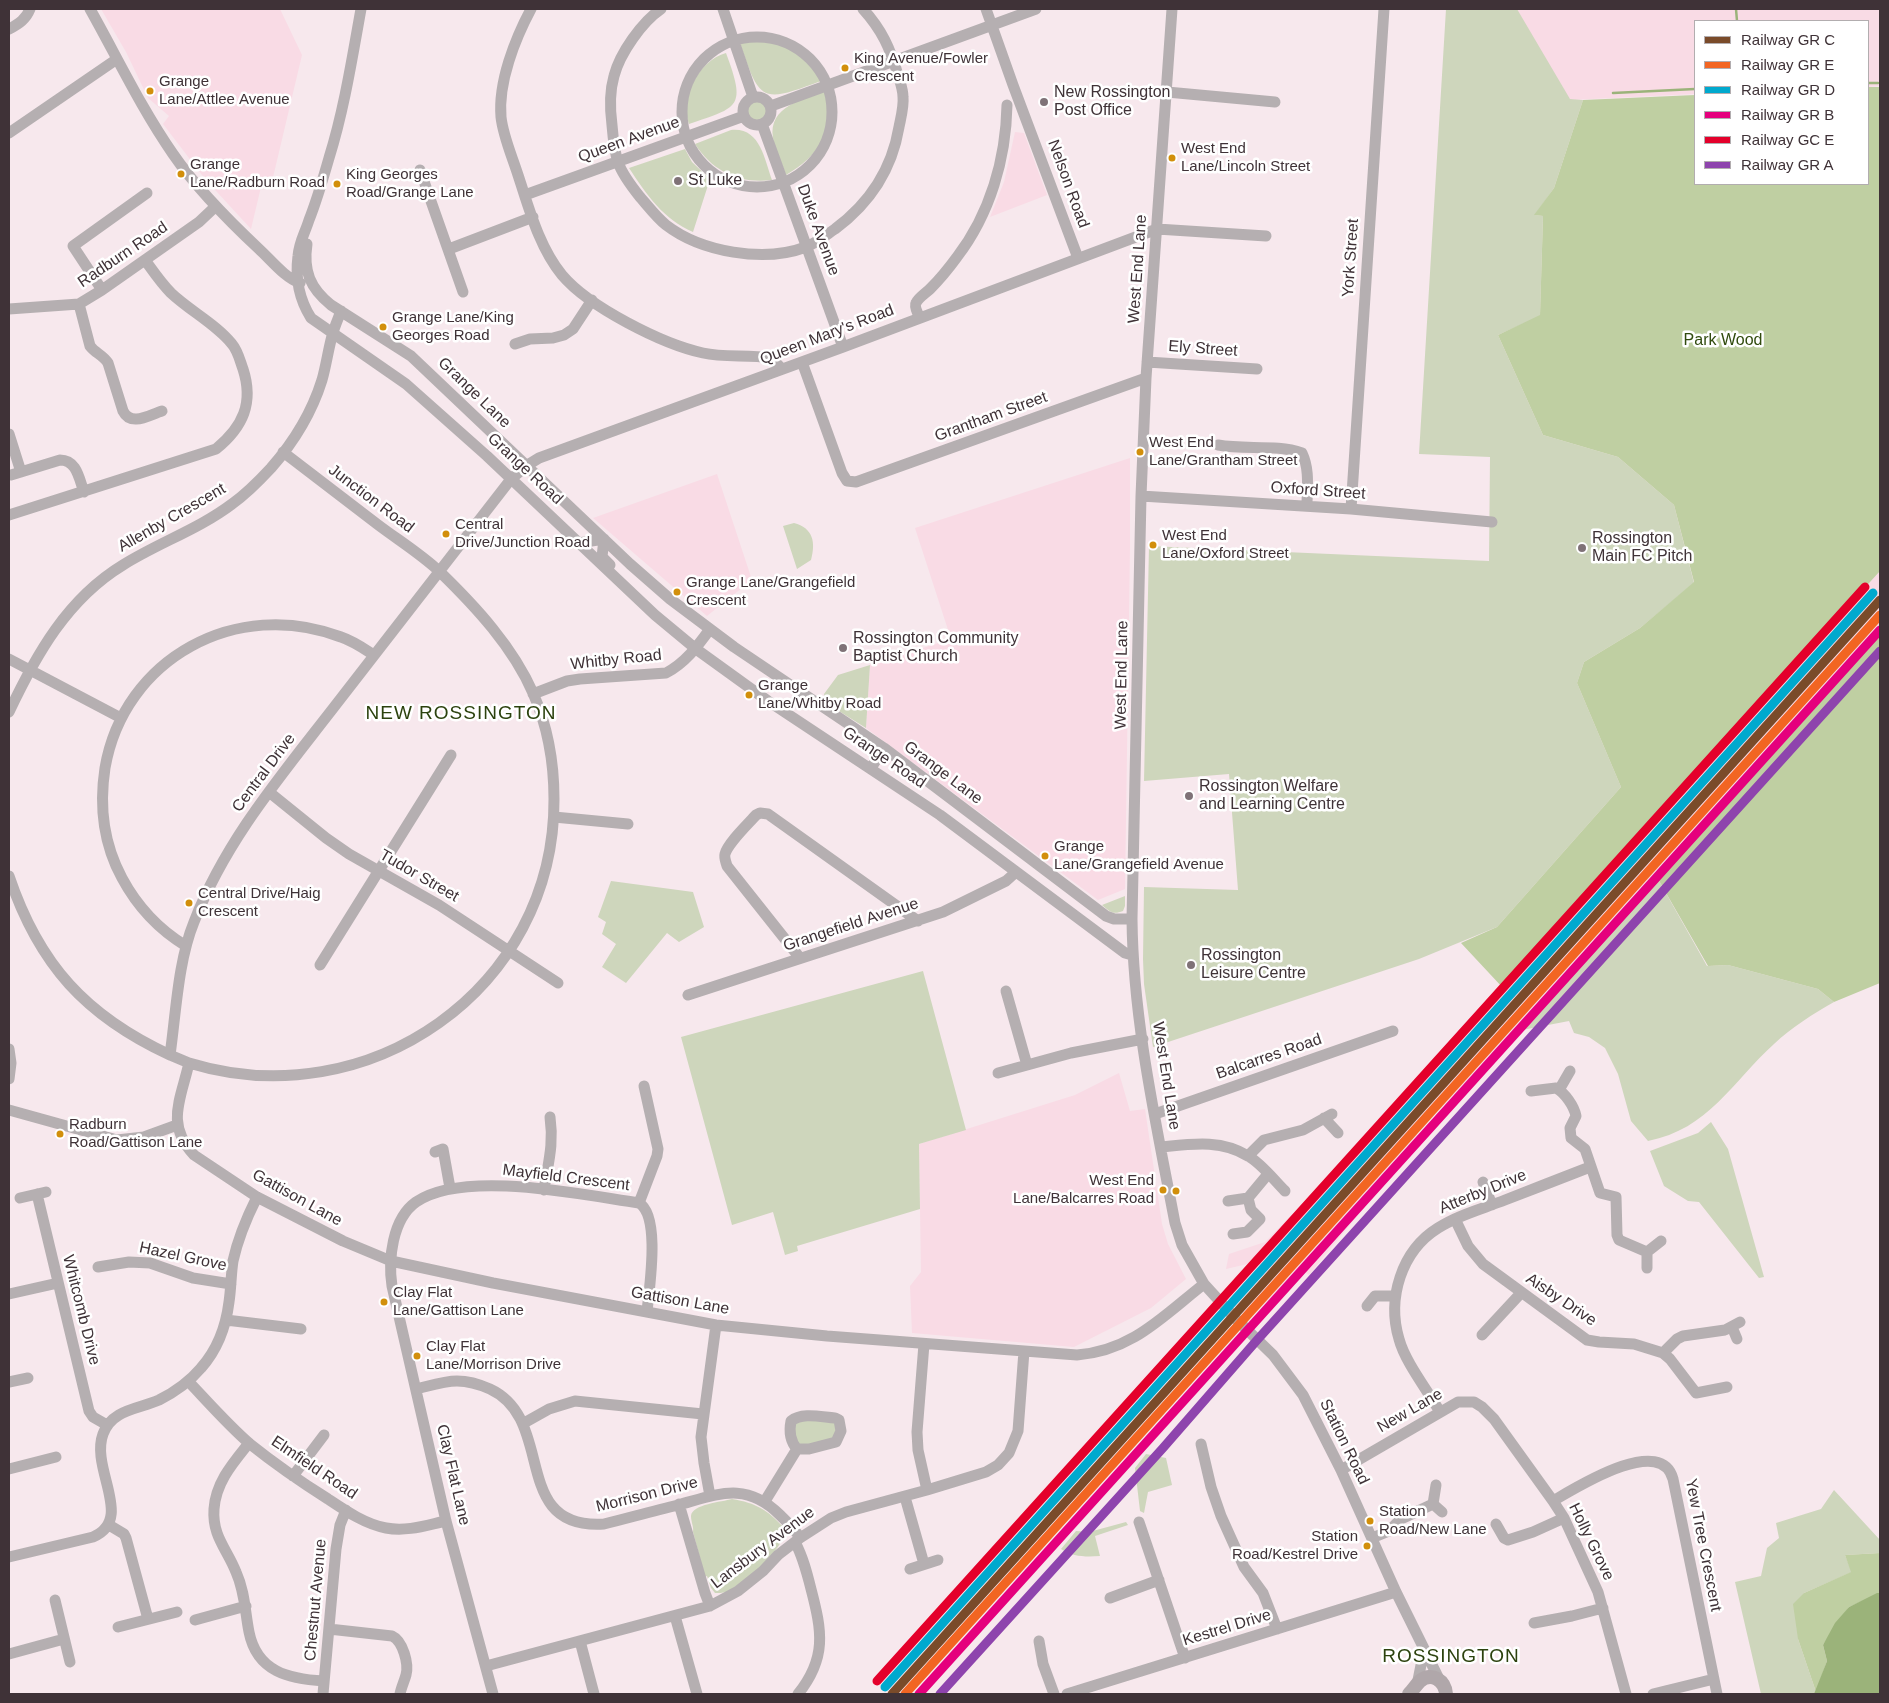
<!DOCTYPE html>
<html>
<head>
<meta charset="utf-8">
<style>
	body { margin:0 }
	#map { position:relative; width:1889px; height:1703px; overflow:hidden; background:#f7e8ed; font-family:Arial,sans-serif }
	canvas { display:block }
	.frame { position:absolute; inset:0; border:10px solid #3f3237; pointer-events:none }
	.legend { position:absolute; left:1694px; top:20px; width:175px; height:165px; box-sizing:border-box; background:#fff; border:1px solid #b2adaf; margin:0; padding:6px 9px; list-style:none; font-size:15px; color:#3f3237 }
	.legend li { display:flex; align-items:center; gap:10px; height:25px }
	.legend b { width:25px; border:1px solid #b2adaf }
</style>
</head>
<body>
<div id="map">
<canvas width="1889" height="1703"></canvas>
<div class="frame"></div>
<ul class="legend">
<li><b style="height:6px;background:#7a4b2a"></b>Railway GR C</li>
<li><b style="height:6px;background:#f26522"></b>Railway GR E</li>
<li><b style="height:6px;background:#00a9ce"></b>Railway GR D</li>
<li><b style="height:6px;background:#e5007d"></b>Railway GR B</li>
<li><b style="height:6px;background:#e4002b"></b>Railway GC E</li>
<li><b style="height:6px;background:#8e44ad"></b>Railway GR A</li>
</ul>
</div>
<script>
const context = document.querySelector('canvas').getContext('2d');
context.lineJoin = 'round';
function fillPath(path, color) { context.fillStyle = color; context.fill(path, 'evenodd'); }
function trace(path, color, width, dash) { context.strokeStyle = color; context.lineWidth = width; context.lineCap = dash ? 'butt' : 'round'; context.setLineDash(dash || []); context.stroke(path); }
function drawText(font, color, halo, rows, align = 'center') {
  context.font = font + ' Arial,sans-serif'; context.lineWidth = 5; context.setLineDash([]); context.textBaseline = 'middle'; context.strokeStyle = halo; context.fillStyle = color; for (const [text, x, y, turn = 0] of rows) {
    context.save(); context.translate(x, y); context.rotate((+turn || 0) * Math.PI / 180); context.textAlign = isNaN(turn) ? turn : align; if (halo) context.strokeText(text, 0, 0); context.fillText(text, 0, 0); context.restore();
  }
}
fillPath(new Path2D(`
	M101,9H280L302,55L270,190L261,187L251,229L205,179L163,124L169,116L148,98L126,52Z
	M1516,9H1880V86L1868,87V21H1695V94L1570,100Z
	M1015,132L1024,133L1047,195L990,217L1004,182Z
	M1130,458V546L1125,889L1098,900L866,728L870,665L951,639L915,528Z
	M717,474L752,580L707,616L593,518Z
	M1880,571V625L1675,851L1658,879L1522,1030L1415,1133L1421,1138L1309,1275L1302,1270L1249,1318L1236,1306L1266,1272L1256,1262L1226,1269L1229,1254L1265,1242L1379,1126Z
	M1119,1073L1130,1111L1145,1109L1162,1224L1168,1244L1186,1279L1151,1308L1074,1347L912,1333L910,1286L921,1272L919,1144L1075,1095Z`), '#f9dbe5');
fillPath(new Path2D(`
	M1446,9H1517L1570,99L1583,100L1554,188L1535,215L1543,216L1540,316L1498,335L1543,435L1618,457L1674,505L1694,583L1640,628L1584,662L1577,683L1621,787L1497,927L1419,959L1153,1047L1144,984L1143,959L1144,887L1238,890L1229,774L1144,781L1149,546L1489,561L1490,457L1419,454Z
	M752,41C785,42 805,51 821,81C762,103 760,103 740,43Z
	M726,53C746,107 740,107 689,124C679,98 699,60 726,53Z
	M826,91C837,129 819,156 786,175C782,163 775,150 773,138C768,106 804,99 826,91Z
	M747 111a10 10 0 1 1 20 0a10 10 0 1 1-20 0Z
	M731,130C760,127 764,158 772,180C740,184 713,172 695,144Z
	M685,149L692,162L710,179L693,232C664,220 646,194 629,168Z
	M794,523C813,528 816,542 811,560L797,569L783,526Z
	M870,665L866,728L826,703L824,694L838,675Z
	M1658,879L1707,966L1728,965L1818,989L1834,1002C1813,1014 1792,1027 1774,1044C1732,1082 1709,1129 1648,1141L1631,1121L1618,1074L1605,1048L1589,1037L1574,1033L1569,1021L1522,1030Z
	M611,881L693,892L704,927L679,942L667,933L626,983L602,967L616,944L602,934L606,922L598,917Z
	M1125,896V906L1123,911C1113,915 1110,912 1102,905Z
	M923,971L966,1130L919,1144L920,1209L797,1246L798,1251L785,1255L773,1212L732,1225L681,1037Z
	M1711,1122L1728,1149L1764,1277L1759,1278L1699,1202L1688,1201L1664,1186L1650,1151L1698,1133Z
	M835,1418L839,1437L797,1449L791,1421Z
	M1146,1454L1166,1458L1172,1485L1148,1492L1144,1513L1140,1511L1135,1468Z
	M1834,1490L1880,1540V1553L1845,1555L1852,1572L1804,1593L1798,1639L1816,1692L1814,1694H1761L1735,1582L1761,1576L1767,1548L1779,1538L1776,1523L1821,1509Z
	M732,1499C756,1503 768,1510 784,1528C789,1546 742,1586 726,1592C722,1593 719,1593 715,1593L711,1588L707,1576L705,1577L693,1532C694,1527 691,1522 691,1516C692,1504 722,1502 732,1499Z
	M1126,1522L1128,1525L1095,1536L1100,1556C1086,1557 1073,1557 1061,1549L1076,1531L1089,1532Z`), '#ced6bc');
fillPath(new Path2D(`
	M1868,87H1880V571L1503,988L1461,943L1497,927L1621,787L1577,683L1584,662L1640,628L1694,582L1674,505L1618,457L1543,435L1498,335L1540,315L1543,216L1534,215L1554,188L1583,100L1695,95V184H1868Z
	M1880,625V983L1834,1002L1818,989L1728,965L1708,966L1658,879L1675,851Z
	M1880,1553V1593L1849,1607L1823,1645L1827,1661L1816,1692L1798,1639L1793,1604L1804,1593L1851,1572L1845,1555Z`), '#bfcfa2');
fillPath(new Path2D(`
	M1877,1593H1880V1694H1814L1827,1661L1823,1645L1835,1623L1849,1607Z`), '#9bb37a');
trace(new Path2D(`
	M1736,9L1737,21
	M1868,83H1878
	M1613,93L1695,89`), '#9bb37a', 2.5);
trace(new Path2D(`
	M90,9C117,57 141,108 173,154C197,189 228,220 259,249C271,260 285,278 300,283
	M361,9C352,59 344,110 329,158C323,179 317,200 309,220C305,233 299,242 298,256C295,279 299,299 311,318L406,384L487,456L655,615L696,649L768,701L940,815L1125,953L1132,955
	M531,9C515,39 498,82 501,117C503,136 512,156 518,175C529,208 539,247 562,275C589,307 662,344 703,353C725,358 748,354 771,358L782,369
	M661,9C642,22 620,53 614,76C610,90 610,110 612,125C613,137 614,150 618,162C622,174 632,187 640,197C648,206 656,217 666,225C701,252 764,263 806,247C816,243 826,235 835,229C870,203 892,169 899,127C901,117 904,106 903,97C903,89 900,82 898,75C890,48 882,30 863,9
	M723,9L753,97
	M986,9L1013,85L1078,258
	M1172,9L1146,378L1141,496L1132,919C1133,1021 1156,1123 1175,1223L1182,1245L1204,1284L1236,1319L1273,1355L1303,1395L1341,1470L1396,1592L1439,1679
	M9,29C19,24 26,19 30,9
	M682 112a75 75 0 1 1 150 0a75 75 0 1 1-150 0Z
	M1167,92L1275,102
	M743 111a14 14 0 1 1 28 0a14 14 0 1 1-28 0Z
	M771,106L1036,9
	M762,124L843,347
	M9,133L117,59
	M420,170L463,292
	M525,195L744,116
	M307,244C303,271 310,288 331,305L411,356L630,564L670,599L734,647L884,748L1106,916L1114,919H1132
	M449,249L533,217
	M102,290L73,246L147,193
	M79,304L90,346C95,353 103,355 108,363L123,411C131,427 149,415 162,411
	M9,309L79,304L102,290L199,222L216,206
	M919,317C918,313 914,307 916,303C918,298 926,293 930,289C940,279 949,268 957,257C990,214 1006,159 1007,105
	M515,344L530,339L553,338L564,335L573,329L592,300
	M802,362L842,473L847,481L856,482L1146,378
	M1147,362L1257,369
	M9,434L21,472
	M1218,445C1245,450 1276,444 1302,453C1310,470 1307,488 1307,506
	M11,475L60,460C77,460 79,479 84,492
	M1141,496L1351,509L1492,522
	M1351,509L1384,9
	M9,515L216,449C243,427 254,403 243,369C240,361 238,351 232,344C216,324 190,311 171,293C161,283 153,271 145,260
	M579,543L604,539L602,557L610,565
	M9,659L121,718
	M533,694L567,681L580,679L666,673C685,663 697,647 710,629
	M9,712C36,655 67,599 123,565C158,543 199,529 232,504C246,494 259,481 271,468C293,443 312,412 322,380C326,366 328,351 332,336C334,328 338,319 341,311
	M871,768L884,748
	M269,792L326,838L349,854L439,905L558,983
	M554,817L628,824
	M9,876C39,965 86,1016 170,1055
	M186,946C158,929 137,906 122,878C103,843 99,807 105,768C124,658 237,597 341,637C353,641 363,648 374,655
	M800,958L727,866C726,862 724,858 725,854C728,843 748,824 756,815L760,813L768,814L918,921
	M320,965L451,755
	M1006,991L1027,1065
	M688,995L943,912L1006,881L1016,872
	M9,1049L11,1063L9,1079
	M189,1063C368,1118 555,989 554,799C554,762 548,727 533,693C513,647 476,607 440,572C421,554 398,540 377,524C346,500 314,476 283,452
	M998,1073L1071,1053L1143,1039
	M1559,1090L1570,1071
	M1531,1091L1556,1088C1565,1093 1574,1106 1576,1116L1570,1128L1571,1138L1585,1149L1600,1193L1616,1197L1617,1235L1619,1240L1647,1252
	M9,1110L117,1140L144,1137L177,1125
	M1155,1114L1393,1031
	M1324,1118L1338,1133
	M1161,1147C1191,1144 1221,1139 1248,1156C1261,1163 1274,1180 1285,1191
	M435,1152L443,1149L450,1188
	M1248,1156L1264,1140L1303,1130L1332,1114
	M1483,1182L1492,1205
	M544,1190C548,1163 554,1145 550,1117
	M37,1194L89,1411L93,1417L107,1425
	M20,1198L46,1192
	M1248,1198L1268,1174
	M1228,1201L1248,1198L1251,1210L1260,1219L1247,1232L1233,1234
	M639,1203L657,1156L658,1149L644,1086
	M1455,1219L1468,1246L1483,1264L1587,1340L1599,1342L1634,1344L1663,1353L1677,1339L1683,1336L1725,1330L1740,1322
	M98,1267L129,1262L150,1263L193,1278L231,1284
	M1647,1268V1252L1661,1241
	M1204,1284C1163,1316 1132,1351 1077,1355L827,1336L716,1325L493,1283L391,1261L343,1241L257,1197L194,1155C165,1124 181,1099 189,1063L170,1055C176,1013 178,961 194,922C225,842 279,778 331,711C391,633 451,556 511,479L526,466L539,458L843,347L1157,229L1266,236
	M9,1294L58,1283
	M1367,1306L1375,1296H1395
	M226,1320L301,1329
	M1732,1327L1737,1339
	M1482,1335L1521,1293
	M924,1344L917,1432L918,1450L927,1490
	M1663,1353L1670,1359L1696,1393L1727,1387
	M188,1381C208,1402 228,1425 250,1444C275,1464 301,1482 328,1499C346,1511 365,1524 386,1528C407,1532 427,1525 446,1521
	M9,1382L28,1378
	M416,1389C429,1386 444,1381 457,1381C468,1381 481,1385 490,1389C557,1420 509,1530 604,1524C628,1518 653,1511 678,1505C719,1494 746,1481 780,1515C787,1522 795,1529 800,1538
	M1440,1412C1428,1391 1405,1362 1399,1339C1387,1299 1401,1251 1438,1228C1458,1215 1482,1209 1505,1200C1533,1189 1562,1178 1590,1167
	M524,1423L549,1409L575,1401L703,1414
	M249,1443C233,1463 216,1482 214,1509C212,1536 227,1549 236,1572C245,1592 245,1612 249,1632C257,1672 289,1679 324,1681
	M1201,1444L1211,1487L1221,1516L1244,1567L1263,1593L1277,1629
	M9,1469L56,1457
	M1341,1470L1458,1402H1474L1482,1407L1494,1419L1553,1501L1564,1518L1598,1592L1626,1694
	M293,1476L324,1435
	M710,1496L704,1463L701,1437L716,1325
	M905,1497L924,1564
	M765,1501L797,1449C790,1441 789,1431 791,1421C802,1412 821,1417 835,1418L839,1420L841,1431L836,1442L809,1449H797
	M1553,1501C1577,1487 1661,1434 1673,1479L1717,1694
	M679,1504L705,1593L710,1606
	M1433,1504L1436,1485
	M1139,1522L1185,1658
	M1496,1524L1504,1538L1508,1540L1533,1532L1564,1518
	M109,1525L124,1534L126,1538L148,1619
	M1372,1538L1389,1531L1401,1519L1433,1504L1442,1512
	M795,1542C803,1557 807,1573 811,1589C822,1631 827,1658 798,1694
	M9,1557L93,1537C135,1519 90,1469 103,1434C112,1409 139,1409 159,1400C175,1392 190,1381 201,1368C217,1350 226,1326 229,1302C231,1289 231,1274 233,1261C238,1238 247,1217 257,1197
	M910,1569L938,1560
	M1110,1598L1159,1580
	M55,1600L70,1662
	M675,1616L697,1694
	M195,1620L246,1606
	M1534,1623L1572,1616L1603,1608
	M118,1627L177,1612
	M329,1629L392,1636C403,1641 409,1664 406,1675C404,1682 401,1688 400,1694
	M580,1641L594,1694
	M1039,1641L1043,1664L1054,1694
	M9,1654L64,1639
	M486,1666L710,1606L738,1591L763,1571L778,1555L800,1538L831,1518L846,1512L927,1490L986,1472L998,1465L1009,1453L1018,1431L1024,1351
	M1417,1685L1424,1650
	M323,1694L336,1549L340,1525L346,1510
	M493,1694L446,1521L392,1286C388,1260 392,1219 416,1202C464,1169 583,1195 639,1203C661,1216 649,1289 647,1312
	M1067,1694L1396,1592
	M1653,1694L1714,1679`), '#b5afb1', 11);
trace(new Path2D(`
	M1409,1694C1413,1690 1416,1685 1420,1681C1432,1671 1445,1681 1446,1694`), '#b0a7aa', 14);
trace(new Path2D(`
	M892,1694L1880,600`), '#7a4b2a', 9);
trace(new Path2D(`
	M905,1694L1880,615`), '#f26522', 9);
trace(new Path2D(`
	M885,1687L1873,593`), '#00a9ce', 9);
trace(new Path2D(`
	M919,1694L1880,630`), '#e5007d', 9);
trace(new Path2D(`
	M877,1681L1865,587`), '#e4002b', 9);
trace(new Path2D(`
	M940,1694L1163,1448L1258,1339L1880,651`), '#8e44ad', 9);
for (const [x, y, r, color] of [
	[845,68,4.5,"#d28f0b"],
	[150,91,4.5,"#d28f0b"],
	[1044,102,5,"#7f7277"],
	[1172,158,4.5,"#d28f0b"],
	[181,174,4.5,"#d28f0b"],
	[678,181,5,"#7f7277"],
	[337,184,4.5,"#d28f0b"],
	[383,327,4.5,"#d28f0b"],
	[1140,452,4.5,"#d28f0b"],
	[446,534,4.5,"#d28f0b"],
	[1153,545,4.5,"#d28f0b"],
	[1582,548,5,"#7f7277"],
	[677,592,4.5,"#d28f0b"],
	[843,648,5,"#7f7277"],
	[749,695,4.5,"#d28f0b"],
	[1189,796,5,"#7f7277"],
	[1045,856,4.5,"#d28f0b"],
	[189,903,4.5,"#d28f0b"],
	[1191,965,5,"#7f7277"],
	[60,1134,4.5,"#d28f0b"],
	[1163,1190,4.5,"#d28f0b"],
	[1176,1191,4.5,"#d28f0b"],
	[384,1302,4.5,"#d28f0b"],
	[417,1356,4.5,"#d28f0b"],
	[1370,1521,4.5,"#d28f0b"],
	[1367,1546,4.5,"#d28f0b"]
]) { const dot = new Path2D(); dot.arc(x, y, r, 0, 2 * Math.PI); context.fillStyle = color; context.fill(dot); trace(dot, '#fff', 2); }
drawText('15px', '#3f3237', '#fff', [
	["King Avenue/Fowler",854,59],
	["Crescent",854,77],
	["Grange",159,82],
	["Lane/Attlee Avenue",159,100],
	["West End",1181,149],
	["Lane/Lincoln Street",1181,167],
	["Grange",190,165],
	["Lane/Radburn Road",190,183],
	["King Georges",346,175],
	["Road/Grange Lane",346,193],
	["Grange Lane/King",392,318],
	["Georges Road",392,336],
	["West End",1149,443],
	["Lane/Grantham Street",1149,461],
	["Central",455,525],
	["Drive/Junction Road",455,543],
	["West End",1162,536],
	["Lane/Oxford Street",1162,554],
	["Grange Lane/Grangefield",686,583],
	["Crescent",686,601],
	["Grange",758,686],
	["Lane/Whitby Road",758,704],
	["Grange",1054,847],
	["Lane/Grangefield Avenue",1054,865],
	["Central Drive/Haig",198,894],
	["Crescent",198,912],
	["Radburn",69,1125],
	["Road/Gattison Lane",69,1143],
	["West End",1154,1181,"right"],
	["Lane/Balcarres Road",1154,1199,"right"],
	["Clay Flat",393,1293],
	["Lane/Gattison Lane",393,1311],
	["Clay Flat",426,1347],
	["Lane/Morrison Drive",426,1365],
	["Station",1379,1512],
	["Road/New Lane",1379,1530],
	["Station",1358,1537,"right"],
	["Road/Kestrel Drive",1358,1555,"right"]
], 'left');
drawText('16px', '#3f3237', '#fff', [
	["New Rossington",1054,93],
	["Post Office",1054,111],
	["St Luke",688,181],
	["Rossington",1592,539],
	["Main FC Pitch",1592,557],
	["Rossington Community",853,639],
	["Baptist Church",853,657],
	["Rossington Welfare",1199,787],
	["and Learning Centre",1199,805],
	["Rossington",1201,956],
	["Leisure Centre",1201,974]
], 'left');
drawText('16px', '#3f3237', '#fff', [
	["Queen Avenue",629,140,-20],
	["Nelson Road",1068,184,70],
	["Duke Avenue",818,230,70],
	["Radburn Road",123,255,-34],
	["York Street",1351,258,-86],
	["West End Lane",1138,269,-86],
	["Queen Mary's Road",827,335,-21],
	["Ely Street",1203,349,4],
	["Grange Lane",474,393,44],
	["Grantham Street",991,417,-20],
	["Grange Road",525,469,43],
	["Oxford Street",1318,491,4],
	["Junction Road",371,499,37],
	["Allenby Crescent",172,518,-30],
	["Whitby Road",616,660,-6],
	["West End Lane",1122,675,-89],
	["Grange Road",884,758,34],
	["Central Drive",264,773,-53],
	["Grange Lane",943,773,37],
	["Tudor Street",419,876,30],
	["Grangefield Avenue",851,925,-18],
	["Balcarres Road",1269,1057,-19],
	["West End Lane",1166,1076,81],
	["Mayfield Crescent",566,1178,7],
	["Atterby Drive",1483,1192,-22],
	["Gattison Lane",297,1198,29],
	["Hazel Grove",183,1257,12],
	["Aisby Drive",1561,1300,34],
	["Gattison Lane",680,1301,10],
	["Whitcomb Drive",81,1310,76],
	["New Lane",1410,1411,-30],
	["Station Road",1344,1442,64],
	["Elmfield Road",314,1468,34],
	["Clay Flat Lane",453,1475,77],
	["Morrison Drive",647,1495,-14],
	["Holly Grove",1591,1542,64],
	["Yew Tree Crescent",1703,1545,79],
	["Lansbury Avenue",763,1548,-37],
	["Chestnut Avenue",316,1600,-85],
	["Kestrel Drive",1227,1628,-17]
]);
drawText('16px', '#314b0e', '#fff', [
	["Park Wood",1723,341]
]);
context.letterSpacing = '1px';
drawText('19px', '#2c420e', '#fff', [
	["NEW ROSSINGTON",461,714],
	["ROSSINGTON",1451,1657]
]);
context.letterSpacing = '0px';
</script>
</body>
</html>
